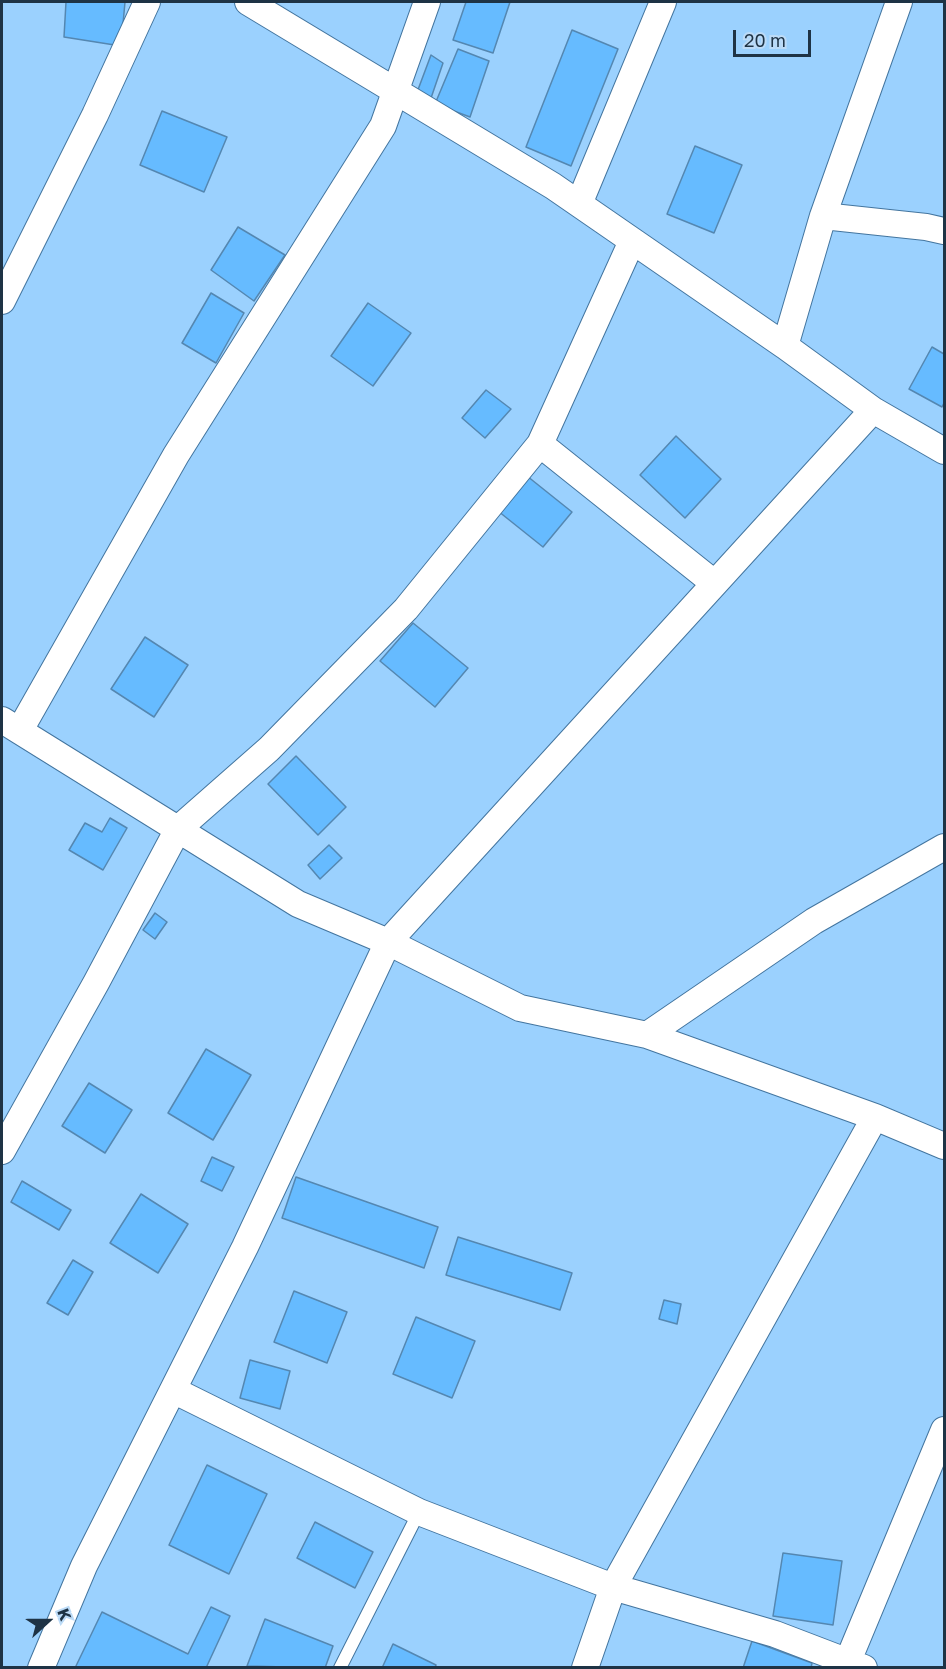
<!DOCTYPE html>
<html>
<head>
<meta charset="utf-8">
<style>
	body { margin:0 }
	#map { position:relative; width:946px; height:1669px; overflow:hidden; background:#9bd1fe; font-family:"Golos Text",sans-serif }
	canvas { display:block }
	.frame { position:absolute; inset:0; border:3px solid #1e3345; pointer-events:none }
	.north { position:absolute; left:18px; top:1591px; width:60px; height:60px; -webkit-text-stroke:4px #bcdbf7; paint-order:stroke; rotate:69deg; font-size:16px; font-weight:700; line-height:24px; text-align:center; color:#1e3345 }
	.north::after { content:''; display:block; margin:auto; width:21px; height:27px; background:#1e3345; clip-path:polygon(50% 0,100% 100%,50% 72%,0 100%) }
	.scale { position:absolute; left:733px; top:30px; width:78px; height:27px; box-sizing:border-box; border:3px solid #1e3345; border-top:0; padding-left:8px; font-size:18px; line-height:21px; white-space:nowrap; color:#1e3345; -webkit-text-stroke:4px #bcdbf7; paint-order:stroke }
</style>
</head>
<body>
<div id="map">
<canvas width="946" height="1669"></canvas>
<div class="frame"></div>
<div class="north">K</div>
<div class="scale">20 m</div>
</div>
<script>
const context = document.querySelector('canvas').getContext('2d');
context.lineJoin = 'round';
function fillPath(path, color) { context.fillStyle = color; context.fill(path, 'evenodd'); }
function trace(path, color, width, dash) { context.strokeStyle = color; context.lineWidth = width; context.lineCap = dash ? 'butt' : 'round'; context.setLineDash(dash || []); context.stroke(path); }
const building = new Path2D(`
	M66,2H125L121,46L64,37Z
	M466,2H510L493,53L453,40Z
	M572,30L618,49L571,166L526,147Z
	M458,49L489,61L470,117L435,104Z
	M431,55L443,63L430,101L416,95Z
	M162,111L227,137L204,192L140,165Z
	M695,146L742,165L714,233L667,214Z
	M238,227L285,255L254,301L211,270Z
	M211,293L244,313L216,363L182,343Z
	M368,303L411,333L373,386L331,356Z
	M932,347L944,354V403L942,407L909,389Z
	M486,390L511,409L485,438L462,418Z
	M676,436L721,479L685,518L640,475Z
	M527,476L572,512L543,547L498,511Z
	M413,623L468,668L435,707L380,661Z
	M145,637L188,665L154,717L111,689Z
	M296,756L346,807L318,835L268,784Z
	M110,818L127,828L103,870L69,850L85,823L102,832Z
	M329,845L342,858L320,879L308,865Z
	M155,913L167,922L155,939L143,930Z
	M206,1049L251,1075L213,1140L168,1113Z
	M89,1083L132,1110L105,1153L62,1126Z
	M212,1157L234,1167L222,1191L201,1181Z
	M296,1177L438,1227L424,1268L282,1218Z
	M22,1181L71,1210L59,1230L11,1202Z
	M141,1194L188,1224L158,1273L110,1243Z
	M458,1237L572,1273L560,1310L446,1275Z
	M73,1260L93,1272L68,1315L47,1303Z
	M294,1291L347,1312L327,1363L274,1342Z
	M664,1300L681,1304L677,1324L659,1319Z
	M416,1317L475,1341L452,1398L393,1374Z
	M250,1360L290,1371L280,1409L240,1398Z
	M207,1465L267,1494L229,1574L169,1545Z
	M315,1522L373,1552L355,1588L297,1558Z
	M783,1553L842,1561L833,1625L773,1616Z
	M211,1607L230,1616L206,1668H75L102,1612L188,1654Z
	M265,1619L333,1646L325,1668L247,1666Z
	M752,1641L812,1663L811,1668H743Z
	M393,1644L436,1665L435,1668H382Z`);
fillPath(building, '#6bf');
trace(building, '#5487b1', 1.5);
const service = new Path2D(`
	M340,1668L419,1512`);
const minor = new Path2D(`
	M248,2L553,186L785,346
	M899,2L823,216L785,346L873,410L944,451
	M579,204L663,2
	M823,216L926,227L944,231
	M2,301L95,115L147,2
	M540,444L714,583
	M2,720L298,904L388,942L520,1008L647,1035L875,1117L944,1146
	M20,730L176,455L383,126L427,2
	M647,1035L814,921L944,847
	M2,1151L96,983L178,829L269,749L406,609L540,444L632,241
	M173,1390L419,1512L613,1587L775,1634L864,1668
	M41,1668L84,1566L245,1247L388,942L873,410
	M585,1668L613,1587L875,1117
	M845,1668L944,1430`);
trace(service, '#43759f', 14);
trace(minor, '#43759f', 28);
trace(service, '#fff', 12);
trace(minor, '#fff', 26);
</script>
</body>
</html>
